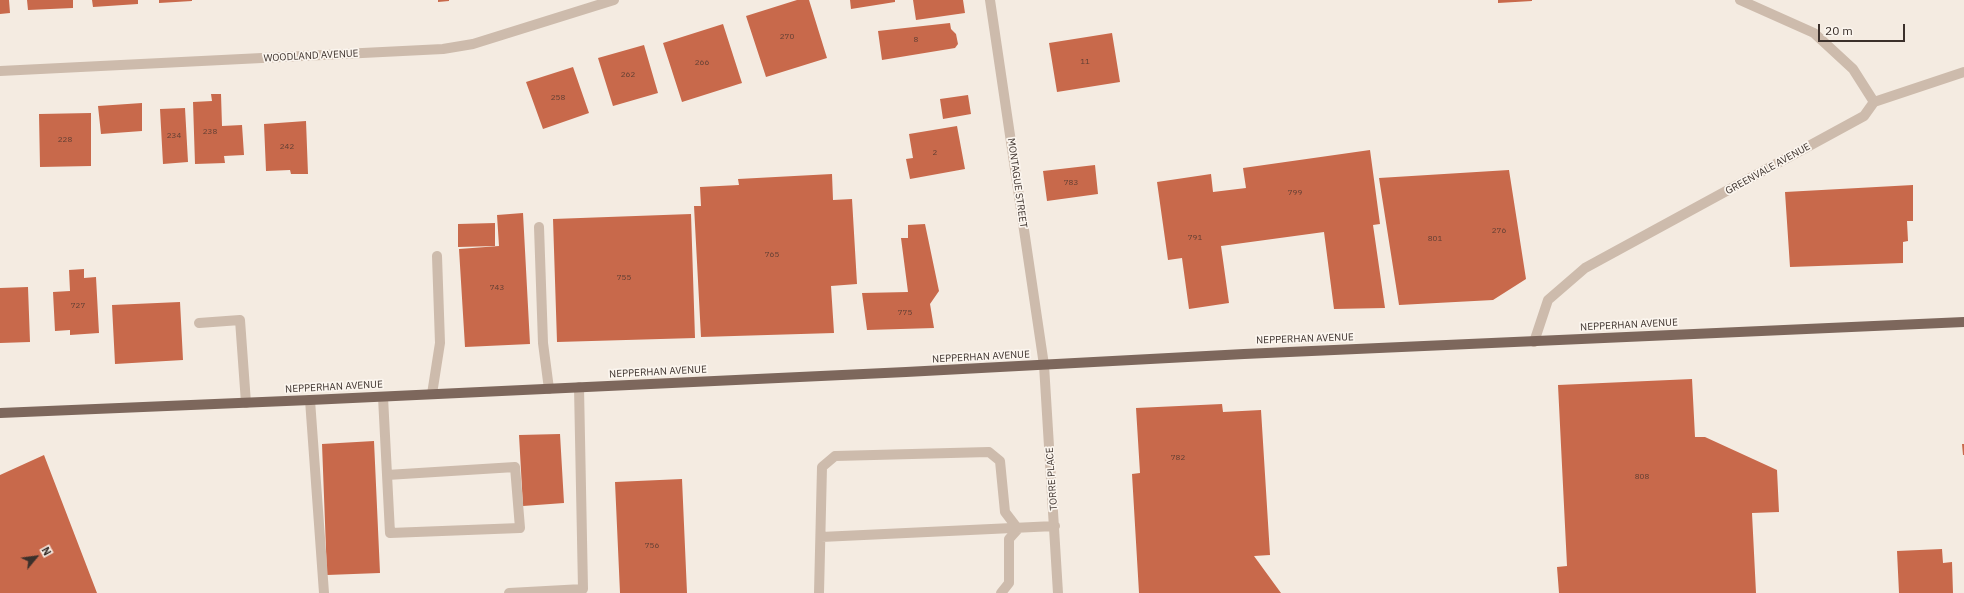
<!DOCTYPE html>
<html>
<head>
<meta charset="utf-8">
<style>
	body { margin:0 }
	#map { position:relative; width:1964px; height:593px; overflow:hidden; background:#f4ebe1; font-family:"IBM Plex Sans",sans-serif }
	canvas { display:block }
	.north { position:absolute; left:16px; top:537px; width:40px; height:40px; -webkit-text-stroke:3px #fbf5ee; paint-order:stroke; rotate:61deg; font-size:11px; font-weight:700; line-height:16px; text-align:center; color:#3b302b }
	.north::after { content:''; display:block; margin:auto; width:14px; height:18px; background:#3b302b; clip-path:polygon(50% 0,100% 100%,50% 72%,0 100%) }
	.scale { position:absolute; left:1818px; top:24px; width:87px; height:18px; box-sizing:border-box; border:2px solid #3b302b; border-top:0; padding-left:5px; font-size:12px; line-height:14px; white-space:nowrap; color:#3b302b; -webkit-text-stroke:3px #fbf5ee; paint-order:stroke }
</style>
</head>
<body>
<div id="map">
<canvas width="1964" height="593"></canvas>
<div class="north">N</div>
<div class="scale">20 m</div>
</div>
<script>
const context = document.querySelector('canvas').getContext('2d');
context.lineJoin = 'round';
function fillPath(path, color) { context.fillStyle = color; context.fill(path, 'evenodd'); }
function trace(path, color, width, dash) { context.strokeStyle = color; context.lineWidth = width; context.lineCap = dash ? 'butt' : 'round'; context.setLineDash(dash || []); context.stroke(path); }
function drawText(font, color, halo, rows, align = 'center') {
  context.font = font + ' "IBM Plex Sans",sans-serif'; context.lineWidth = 3.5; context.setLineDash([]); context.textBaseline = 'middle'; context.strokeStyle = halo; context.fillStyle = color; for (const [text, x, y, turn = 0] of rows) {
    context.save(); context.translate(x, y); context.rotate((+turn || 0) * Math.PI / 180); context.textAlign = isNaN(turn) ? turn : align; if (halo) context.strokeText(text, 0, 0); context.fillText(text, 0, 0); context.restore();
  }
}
fillPath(new Path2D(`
	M0,0H9L10,13L0,14Z
	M27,0H73V8L28,10Z
	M92,0H138V4L93,7Z
	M159,0H192V1L159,3Z
	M438,0H449V1L438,2Z
	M797,0H809L827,58L766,77L746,16Z
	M850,0H895V2L851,9Z
	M913,0H963L965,13L916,20Z
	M1498,0H1532V1L1498,3Z
	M950,23L951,29L956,34L958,44L955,48L882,60L878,31Z
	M723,24L742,83L682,102L663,43Z
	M1112,33L1120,82L1057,92L1049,43Z
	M644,45L658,93L613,106L598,58Z
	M573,67L589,113L543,129L526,82Z
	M211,94H221L222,126L242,125L244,155L224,156L225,163L195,164L193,102L212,101Z
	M968,95L971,114L943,119L940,99Z
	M142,103V131L101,134L98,106Z
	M185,108L188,162L163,164L160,109Z
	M91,113V166L40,167L39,114Z
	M306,121L308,174H291L290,170L266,171L264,124Z
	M957,126L965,169L910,179L906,159L913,158L909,134Z
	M1370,150L1380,224L1373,225L1385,308L1334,309L1324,232L1221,246L1229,303L1189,309L1182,258L1168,260L1157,182L1211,174L1213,192L1246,188L1243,168Z
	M1095,165L1098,194L1047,201L1043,171Z
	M1509,170L1526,279L1493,300L1399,305L1379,178Z
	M832,174L833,200L852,199L857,284L831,286L834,333L701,337L694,206H701L700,187L739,185L738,179Z
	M1913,185V221H1907L1908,241L1903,242V263L1790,267L1785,192Z
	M523,213L530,344L465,347L459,249L499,246L497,215Z
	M691,214L695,338L557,342L553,219Z
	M495,223V246L458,247V224Z
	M925,224L939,291L930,304L934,328L867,330L862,293L908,292L901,238H908V225Z
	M84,269V278L96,277L99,333L70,335V330L55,331L53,292L70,291L69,270Z
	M28,287L30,342L0,343V288Z
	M180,302L183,360L115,364L112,305Z
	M1692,379L1695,437H1705L1777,470L1779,512L1752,513L1756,593H1559L1557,567L1567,566L1558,385Z
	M1222,404L1223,412L1261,410L1270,555L1254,556L1281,593H1139L1132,474L1140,473L1136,408Z
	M560,434L564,503L523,506L519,435Z
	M374,441L380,573L327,575L322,444Z
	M1962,444H1964V455H1963Z
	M44,455L97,593H0V475Z
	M682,479L687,593H620L615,482Z
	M1942,549L1943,563L1952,562L1953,593H1899L1897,551Z`), '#c8694b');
trace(new Path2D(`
	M990,0L1044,365L1058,593
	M0,71L443,49L473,44L614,0
	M1874,102L1964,72
	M539,227L543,343L549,389
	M199,323L240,320L246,403
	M1534,342L1548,300L1585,268L1864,116L1874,102L1853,69L1814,33L1740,0
	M432,394L440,343L437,256
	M383,397L390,533L520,528L515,467L387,475
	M310,400L324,593
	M821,537L1055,526
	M509,593L583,589L579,387
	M819,593L822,467L835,456L989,452L1000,461L1005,512L1018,529
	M1001,593L1009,583V539L1018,529`), '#cdbbac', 10);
trace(new Path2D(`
	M0,413L310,400L906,372L1244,354L1964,322`), '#7d675c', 10);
drawText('8px', '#5e3e33', null, [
	["270",787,37],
	["8",916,40],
	["11",1085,62],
	["266",702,63],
	["262",628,75],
	["258",558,98],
	["238",210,132],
	["234",174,136],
	["228",65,140],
	["242",287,147],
	["2",935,153],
	["783",1071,183],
	["799",1295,193],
	["276",1499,231],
	["791",1195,238],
	["801",1435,239],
	["765",772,255],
	["755",624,278],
	["743",497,288],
	["727",78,306],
	["775",905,313],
	["782",1178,458],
	["808",1642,477],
	["756",652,546]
]);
drawText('10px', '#3b302b', '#fbf5ee', [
	["WOODLAND AVENUE",311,56,-3],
	["GREENVALE AVENUE",1768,169,-29],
	["MONTAGUE STREET",1017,183,82],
	["NEPPERHAN AVENUE",1629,325,-3],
	["NEPPERHAN AVENUE",1305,339,-2],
	["NEPPERHAN AVENUE",981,357,-3],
	["NEPPERHAN AVENUE",658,372,-3],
	["NEPPERHAN AVENUE",334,387,-3],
	["TORRE PLACE",1052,479,-94]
]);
</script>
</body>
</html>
